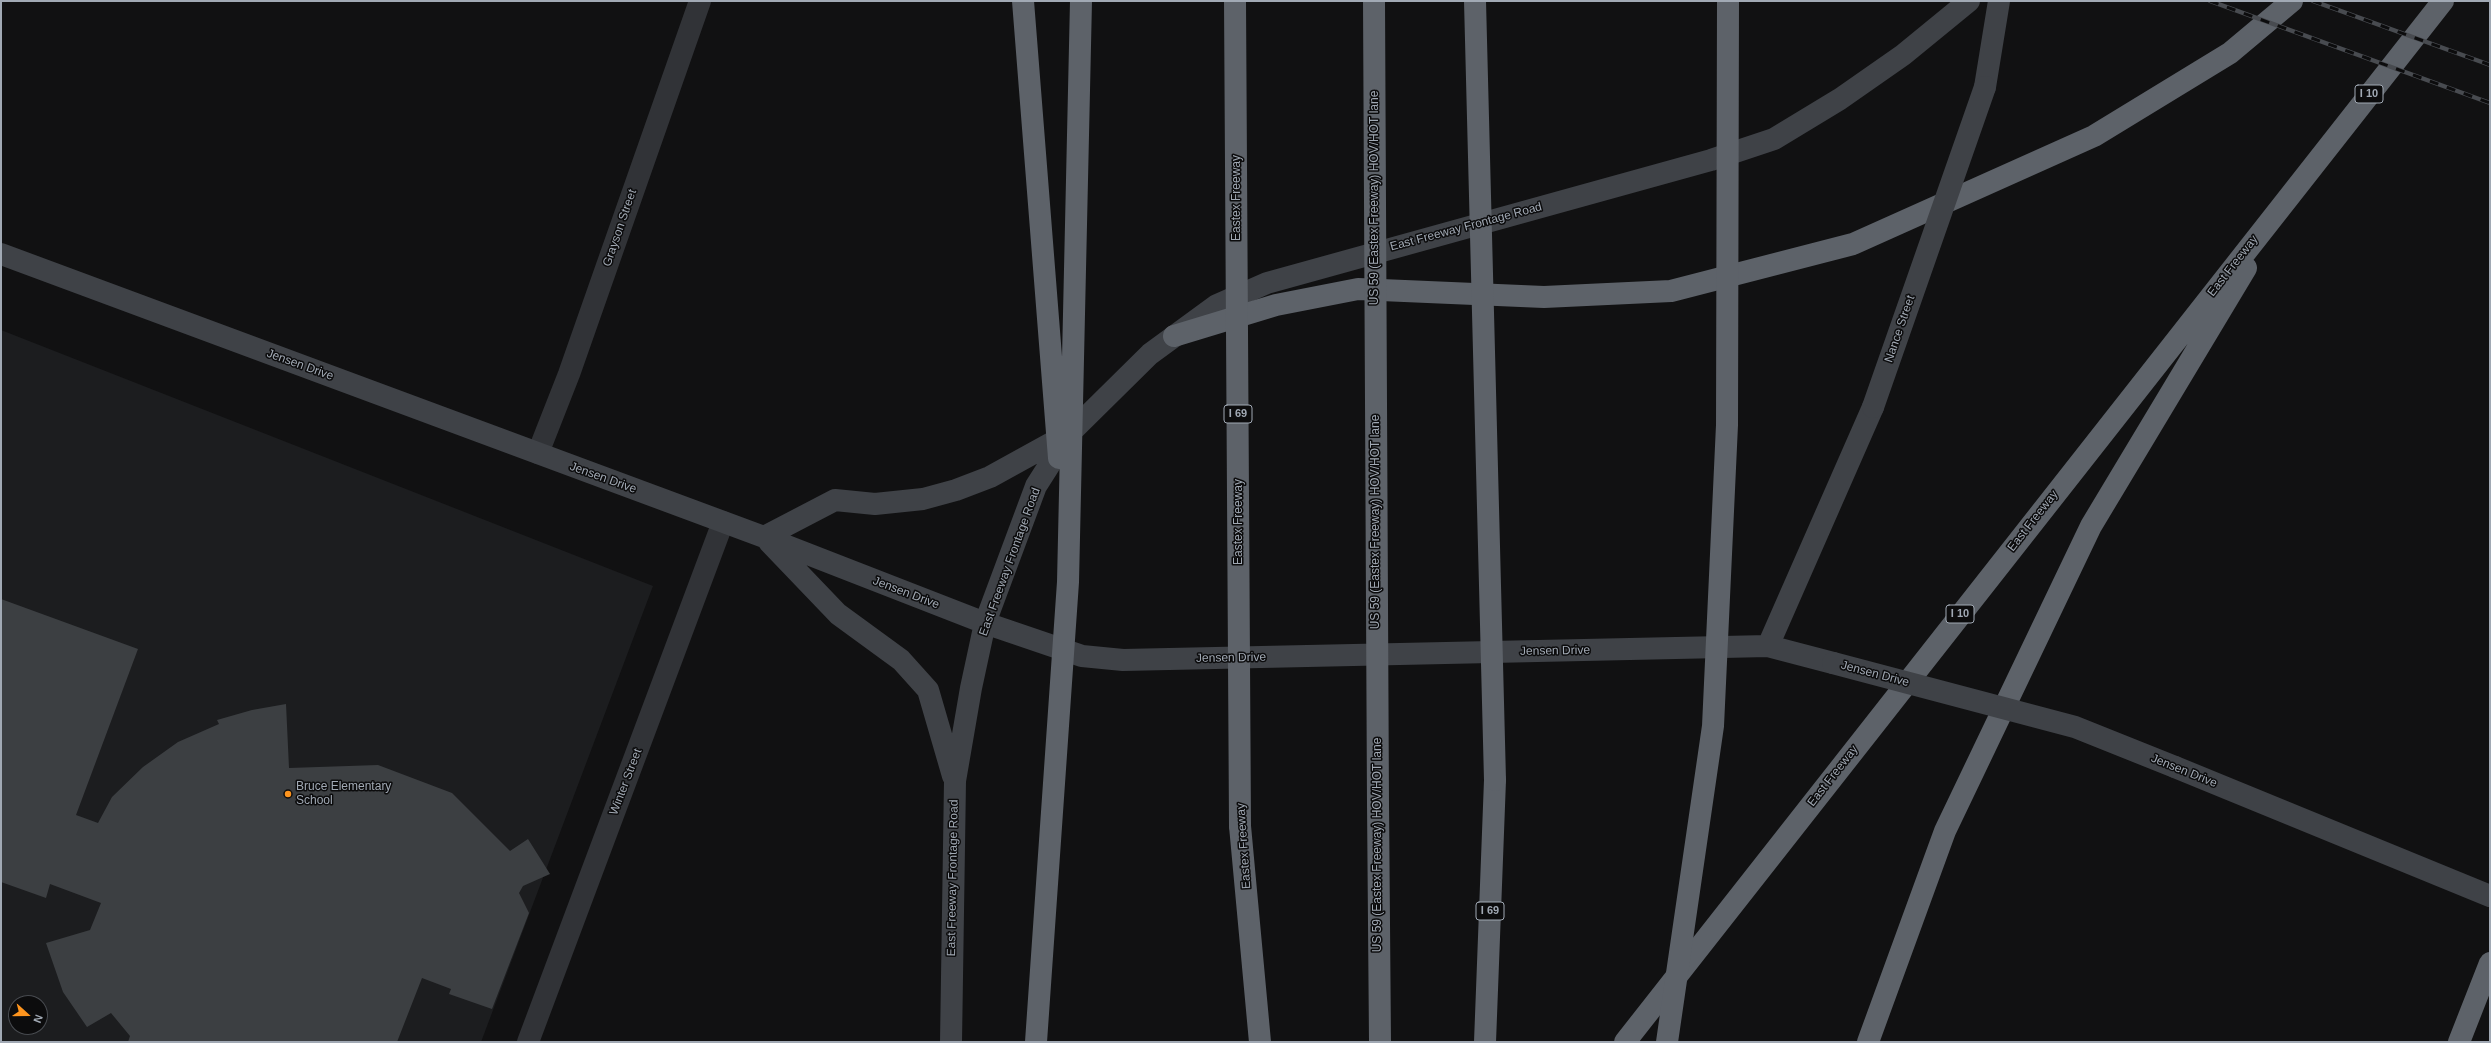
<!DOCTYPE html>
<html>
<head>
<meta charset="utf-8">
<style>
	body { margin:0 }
	#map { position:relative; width:2491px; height:1043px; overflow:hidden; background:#111112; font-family:Arial,sans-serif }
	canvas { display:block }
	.frame { position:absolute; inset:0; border:2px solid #a1a9b4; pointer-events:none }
	.north { position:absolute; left:8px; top:995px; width:40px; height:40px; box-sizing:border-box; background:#0c0c0d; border:1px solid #484b50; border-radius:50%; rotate:111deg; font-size:11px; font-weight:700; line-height:16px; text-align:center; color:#a1a9b4 }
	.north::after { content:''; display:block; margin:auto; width:14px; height:18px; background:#fd941e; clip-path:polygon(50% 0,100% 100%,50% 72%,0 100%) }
</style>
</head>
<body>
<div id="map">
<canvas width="2491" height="1043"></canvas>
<div class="frame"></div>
<div class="north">N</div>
</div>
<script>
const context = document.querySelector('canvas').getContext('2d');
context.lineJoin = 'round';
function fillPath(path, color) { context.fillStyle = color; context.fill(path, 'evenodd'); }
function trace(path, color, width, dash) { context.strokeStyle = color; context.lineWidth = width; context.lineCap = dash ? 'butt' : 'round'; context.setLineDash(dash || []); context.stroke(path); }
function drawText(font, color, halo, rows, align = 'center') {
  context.font = font + ' Arial,sans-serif'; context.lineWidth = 3; context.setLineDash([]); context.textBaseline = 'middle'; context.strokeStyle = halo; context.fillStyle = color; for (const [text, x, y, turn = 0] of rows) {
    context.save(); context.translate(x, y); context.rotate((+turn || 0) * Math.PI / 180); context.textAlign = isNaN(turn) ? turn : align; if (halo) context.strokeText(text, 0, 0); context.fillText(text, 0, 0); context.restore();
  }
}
fillPath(new Path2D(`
	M1,330L653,586L481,1042H1ZM16,1003H40V1027H16Z`), '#1c1d1f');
fillPath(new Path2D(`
	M1,599L138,649L76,815L98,823L112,797L143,767L178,742L219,724L217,720L252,710L286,704L289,768L378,765L452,793L510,851L528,839L550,874L523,886L519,893L529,913L492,1009L449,994L451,989L422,978L397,1042H128L130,1036L111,1013L87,1027L63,992L46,943L90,930L101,903L50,884L46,898L1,882Z`), '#3c3f42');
trace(new Path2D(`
	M538,453L569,374L700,1
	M528,1042L723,522`), '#313337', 22);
trace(new Path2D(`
	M1985,87L1999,1
	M1,254L764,537L985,623L1082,656L1123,660L1768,646L1833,663
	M764,537L835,500L875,504L923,499L956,490L990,477L1068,434
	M769,542L838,614L901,660L928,690L953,776
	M1768,646L1873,407
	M2175,767L2490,896
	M951,1042L955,781L971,688L985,623L1036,486L1069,434L1150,354L1217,305L1267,283L1711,160L1774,139L1840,99L1903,55L1969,1`), '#3f4247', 22);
trace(new Path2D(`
	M1174,336L1276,305L1358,289L1544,297L1671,291L1853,244L2094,136L2230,53L2292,1
	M1378,804L1380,1042
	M1240,826L1260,1042
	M1485,1042L1495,780
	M1625,1042L2443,1
	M1868,1042L1945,831L2091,526L2246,268
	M2459,1042L2490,963`), '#5d6269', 22);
const rail = new Path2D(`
	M2210,1L2490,103
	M2313,1L2490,65`);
trace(rail, '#484b50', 4.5);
trace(rail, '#0c0c0d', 3, [9]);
trace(new Path2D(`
	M1873,407L1985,87
	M1833,663L2075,727L2175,767`), '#3f4247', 22);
trace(new Path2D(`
	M1023,1L1059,458
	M1235,1L1240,826
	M1374,1L1378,804
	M1475,1L1495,780
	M1036,1042L1068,582L1081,1
	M1667,1042L1713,726L1727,425L1728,1`), '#5d6269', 22);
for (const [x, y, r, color] of [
	[288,794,4,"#fd941e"]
]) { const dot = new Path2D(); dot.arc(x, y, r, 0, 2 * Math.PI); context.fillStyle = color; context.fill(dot); trace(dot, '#0c0c0d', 1.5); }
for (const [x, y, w] of [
	[2369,94,28],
	[1238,414,28],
	[1960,614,28],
	[1490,911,28]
]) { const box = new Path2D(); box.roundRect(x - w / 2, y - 9, w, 18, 3); context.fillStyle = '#0c0c0d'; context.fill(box); trace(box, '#a1a9b4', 1); }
drawText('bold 11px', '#a1a9b4', null, [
	["I 10",2369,94],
	["I 69",1238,414],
	["I 10",1960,614],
	["I 69",1490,911]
]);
drawText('12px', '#a1a9b4', '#0c0c0d', [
	["Eastex Freeway",1237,198,-90],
	["US 59 (Eastex Freeway) HOV/HOT lane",1375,198,-90],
	["East Freeway Frontage Road",1466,227,-15],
	["Grayson Street",620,228,-71],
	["East Freeway",2233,266,-52],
	["Nance Street",1900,329,-71],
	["Jensen Drive",300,365,20],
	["Jensen Drive",603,478,20],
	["East Freeway",2033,521,-52],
	["Eastex Freeway",1239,522,-90],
	["US 59 (Eastex Freeway) HOV/HOT lane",1376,522,-90],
	["East Freeway Frontage Road",1010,562,-70],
	["Jensen Drive",906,593,21],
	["Jensen Drive",1555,651,-1],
	["Jensen Drive",1231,658,-1],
	["Jensen Drive",1875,674,15],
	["Jensen Drive",2184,771,22],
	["East Freeway",1833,776,-52],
	["Winter Street",626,782,-69],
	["US 59 (Eastex Freeway) HOV/HOT lane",1378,845,-90],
	["Eastex Freeway",1244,846,-94],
	["East Freeway Frontage Road",953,878,-89]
]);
drawText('12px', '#a1a9b4', '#0c0c0d', [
	["Bruce Elementary",296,787],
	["School",296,801]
], 'left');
</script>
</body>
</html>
